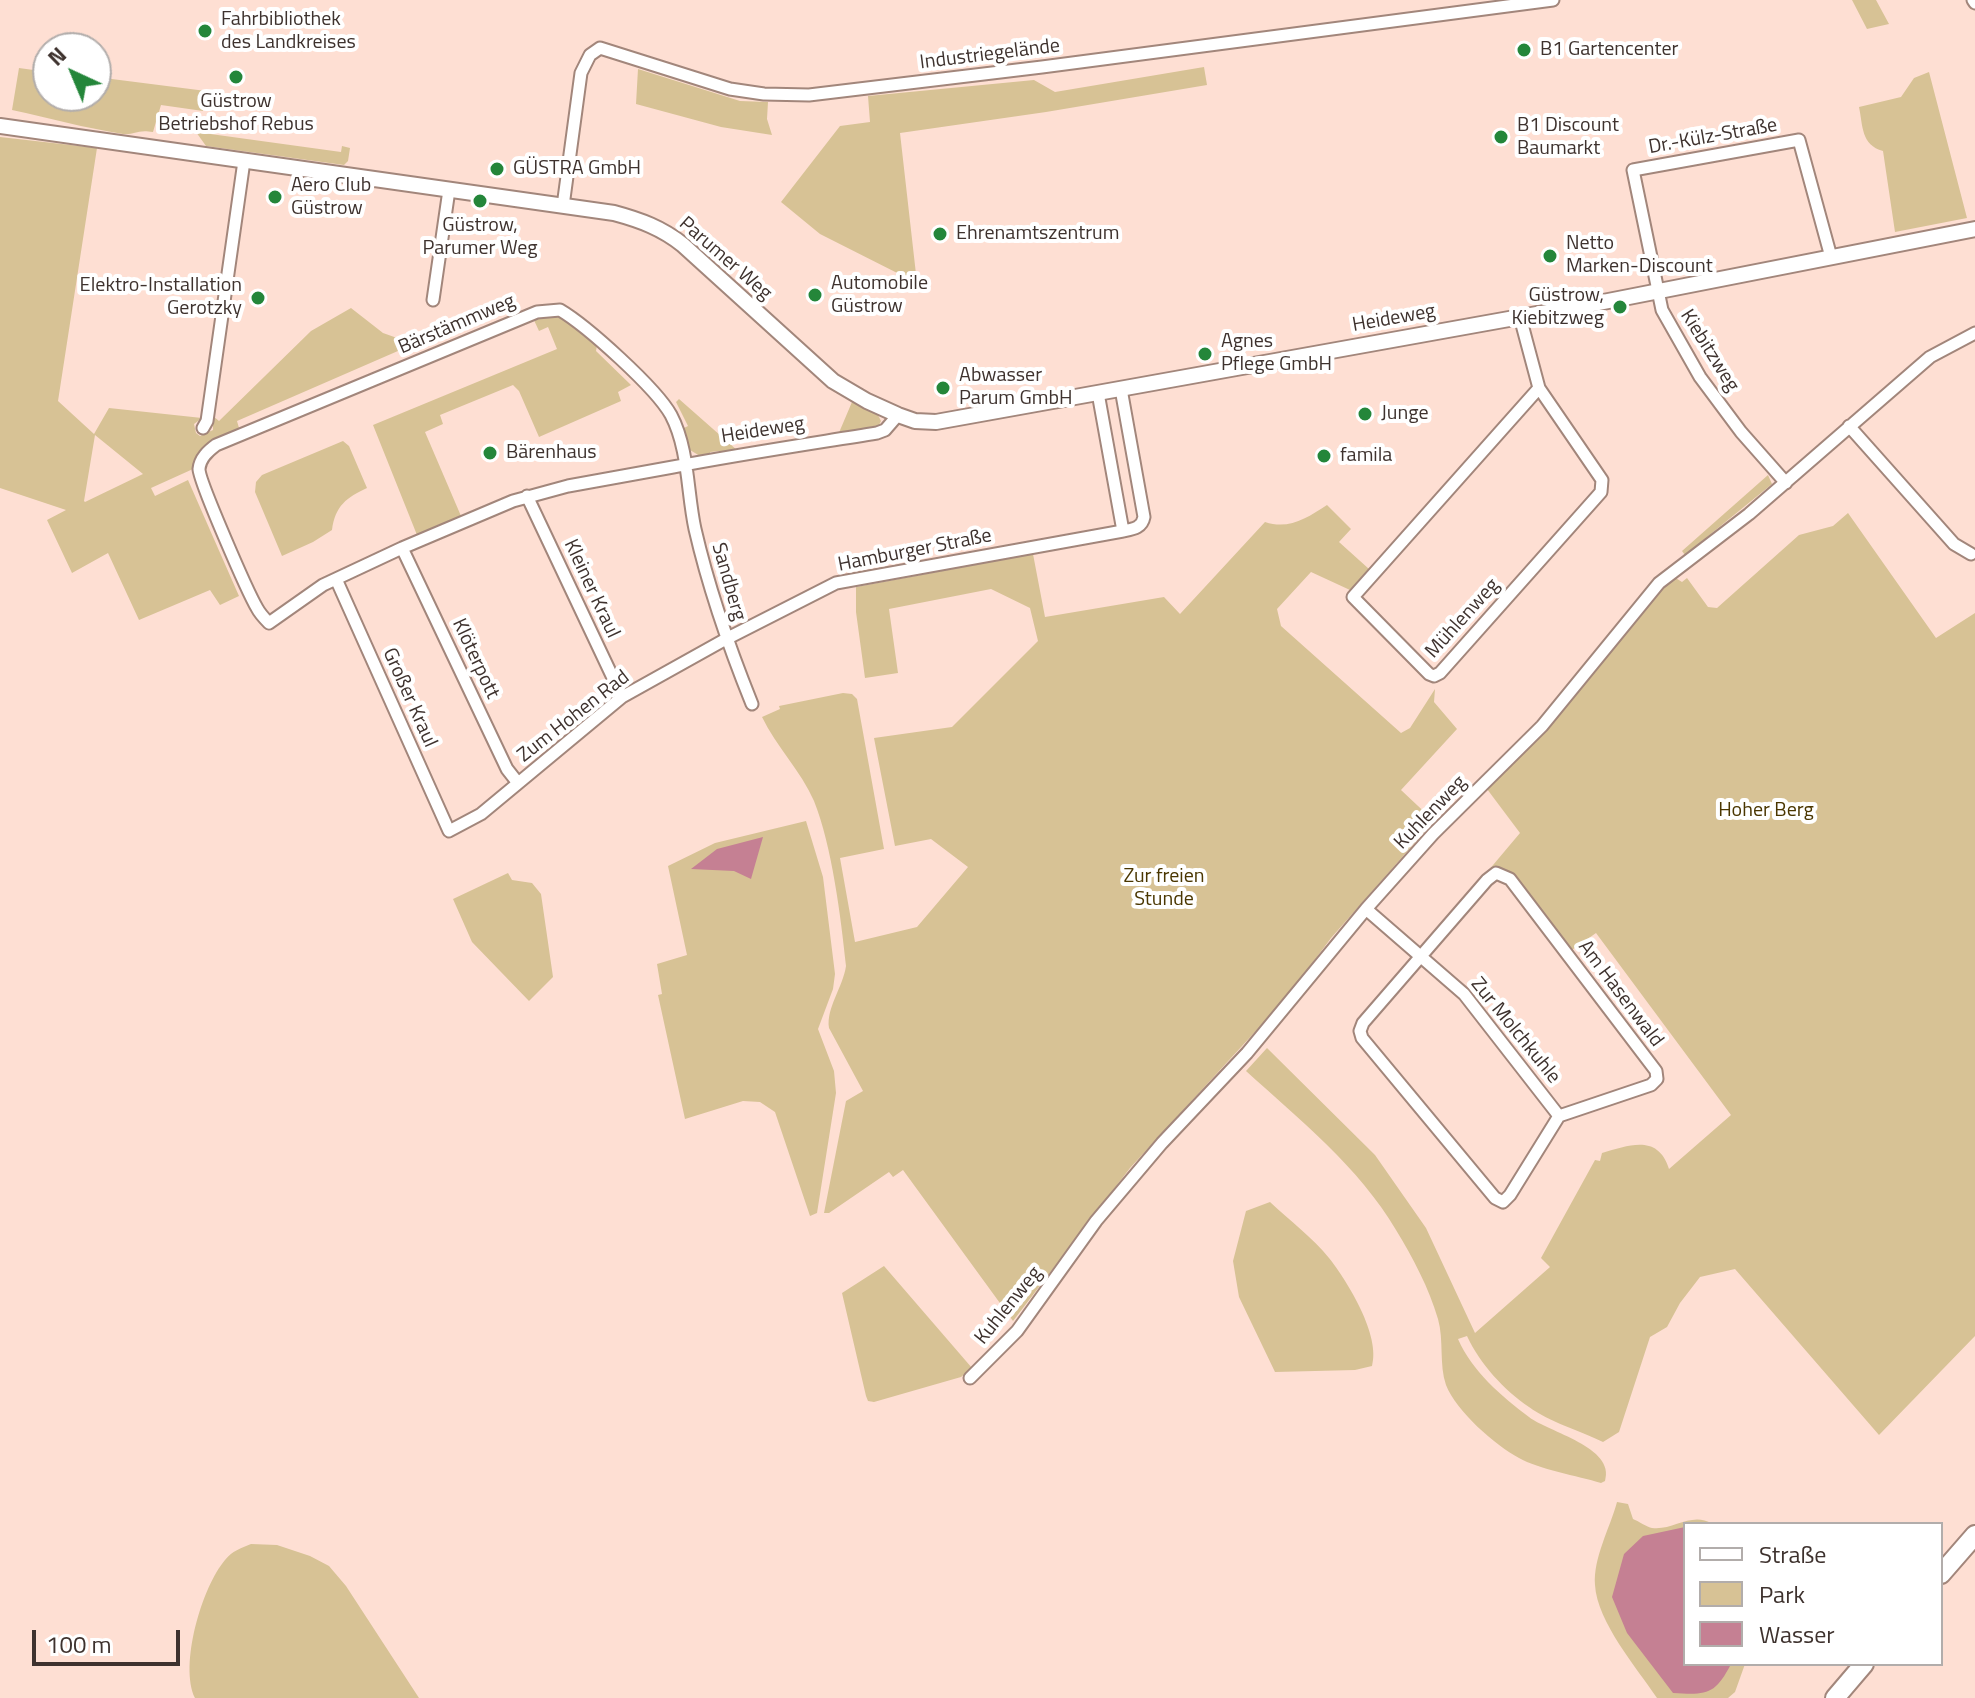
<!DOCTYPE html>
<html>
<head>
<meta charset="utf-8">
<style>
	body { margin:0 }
	#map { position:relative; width:1975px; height:1698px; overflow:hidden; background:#fedfd3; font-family:"Titillium Web",sans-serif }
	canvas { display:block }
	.legend { position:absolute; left:1683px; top:1522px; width:260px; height:144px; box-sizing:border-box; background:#fff; border:2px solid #b2adab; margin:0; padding:10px 14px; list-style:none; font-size:24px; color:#3e322e }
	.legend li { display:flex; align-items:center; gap:16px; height:40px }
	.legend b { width:40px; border:2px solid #b2adab }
	.north { position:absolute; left:32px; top:32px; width:80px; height:80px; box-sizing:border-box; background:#fff; border:2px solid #b2adab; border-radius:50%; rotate:316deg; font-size:22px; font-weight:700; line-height:32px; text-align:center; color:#3e322e }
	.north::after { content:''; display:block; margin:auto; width:28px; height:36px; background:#24863a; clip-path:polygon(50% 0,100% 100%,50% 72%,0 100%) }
	.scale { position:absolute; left:32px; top:1630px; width:148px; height:36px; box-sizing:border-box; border:4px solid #3e322e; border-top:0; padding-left:10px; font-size:24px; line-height:28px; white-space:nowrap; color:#3e322e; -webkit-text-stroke:6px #fff; paint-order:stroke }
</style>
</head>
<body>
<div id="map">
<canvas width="1975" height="1698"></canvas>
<ul class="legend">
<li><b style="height:10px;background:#fff"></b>Straße</li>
<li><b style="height:22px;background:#d7c295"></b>Park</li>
<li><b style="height:22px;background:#c58093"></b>Wasser</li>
</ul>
<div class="north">N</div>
<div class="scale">100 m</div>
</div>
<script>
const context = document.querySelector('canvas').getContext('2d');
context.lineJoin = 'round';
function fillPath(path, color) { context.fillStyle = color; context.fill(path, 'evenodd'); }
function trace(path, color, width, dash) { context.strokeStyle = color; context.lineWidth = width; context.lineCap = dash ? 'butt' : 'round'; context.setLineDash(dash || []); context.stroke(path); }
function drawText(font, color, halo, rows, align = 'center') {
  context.font = font + ' "Titillium Web",sans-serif'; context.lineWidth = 8; context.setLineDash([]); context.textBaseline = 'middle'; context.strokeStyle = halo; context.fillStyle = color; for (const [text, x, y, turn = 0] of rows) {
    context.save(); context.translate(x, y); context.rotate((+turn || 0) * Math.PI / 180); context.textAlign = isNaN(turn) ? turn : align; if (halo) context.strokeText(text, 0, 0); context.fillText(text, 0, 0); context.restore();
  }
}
fillPath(new Path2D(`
	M1852,0H1876L1889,24L1867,29Z
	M1204,67L1207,85L1046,112L900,133L917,283L820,234L781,202L840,126L870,122L868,96L1034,80L1055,92Z
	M19,68L48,72V96H96V77L206,91L203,111L161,105L153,132C137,129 135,135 123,134C85,128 49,118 12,110Z
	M638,69L740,101L768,102L767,119L772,135L721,127L636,104Z
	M1929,72L1967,218L1895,232L1883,151C1861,145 1863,126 1859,107L1901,97L1914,78Z
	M196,132L341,152L342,146L350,148L348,161L344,165L206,146Z
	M0,137L97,148L58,401L94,434L109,408L202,418L194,424L196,433L200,436L213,430V416L219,421L311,331L351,308L383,333L414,344L237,421L239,428C217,438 200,443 193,469L151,488L155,496L188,480L239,596L220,605L210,590L139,620L108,553L72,573L47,520L66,510L0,488ZM95,435L143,474L85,502L84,501Z
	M546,315C568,316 581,331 597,345L596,351L631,385L618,392L621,401L539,437L519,391L513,385L440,415L443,424L425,432L461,516L417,535L373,425L557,349L548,327L539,331L533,318Z
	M679,399L738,451L719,454V451L710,452V455L700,456L690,450L684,428L688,426L676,402Z
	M852,402L878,415L881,421L878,427L838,435Z
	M343,441L349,446L367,488C347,497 335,506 332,530L313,542L282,556L255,492L256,482L262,475Z
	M1768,475L1772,484L1696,546L1685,555L1682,551Z
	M1327,505L1351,529L1339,542L1369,569L1350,590L1311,572L1277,609L1281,626L1401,733L1410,728L1435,689L1434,702L1457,729L1401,790L1434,821L1331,938L1287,997L1130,1168L1013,1321L903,1170L893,1177L889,1172L829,1213H824L846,1101L863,1091L829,1028C826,1008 843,987 846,966C841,918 832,846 814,801C801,771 776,746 762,717L780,709L779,706L843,693L852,694L857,699L884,849L840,858L855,942L917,927L968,867L931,839L895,846L874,738L952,727L1038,641L1030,608L991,589L889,609L898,673L865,678L856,612V587L1033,554L1045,617L1164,597L1180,614L1265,522C1289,530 1307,518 1327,505Z
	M1848,513L1936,638L1975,613V1336L1879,1435L1735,1269L1700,1277L1680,1303L1667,1327L1650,1337L1619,1432L1603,1442C1581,1431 1549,1422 1529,1407C1504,1390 1480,1364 1467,1336L1458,1339C1472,1371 1501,1396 1529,1417C1548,1432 1616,1447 1605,1481L1601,1483C1578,1476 1538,1469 1519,1458C1495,1445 1456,1411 1446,1385C1439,1365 1444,1340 1438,1319C1429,1288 1413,1258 1396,1230C1359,1167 1300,1120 1246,1071L1267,1048L1375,1155L1426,1228L1475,1333L1550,1267L1541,1258L1595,1160L1600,1161L1602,1153C1630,1145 1658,1134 1669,1169L1731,1115L1596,933L1569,952L1512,876L1504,870L1488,871L1520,833L1487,789L1544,731L1646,604L1674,577L1682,582L1687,578L1708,607L1717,608L1799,535L1833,526Z
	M806,821L823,877L835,974L833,989L818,1029L834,1071L836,1093L817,1213L810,1216L775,1112L760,1102L743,1101L685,1119L658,995L662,994L657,964L687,955L668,866L715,843Z
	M508,873L512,880L532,883L541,894L553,977L529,1001L472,942L453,899Z
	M1270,1202C1289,1220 1313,1238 1329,1258C1348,1282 1381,1336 1372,1366L1355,1370L1275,1372L1239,1297L1233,1261L1246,1211Z
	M884,1266L972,1368L961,1377L874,1402L868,1401L866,1396L842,1293Z
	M1617,1502L1628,1504L1633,1519C1638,1521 1647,1527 1652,1528C1673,1531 1692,1511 1712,1524H1685V1664H1745L1735,1692L1728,1698H1657C1637,1668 1597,1622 1595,1585C1593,1558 1610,1528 1617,1502Z
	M251,1544L277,1545L310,1556L329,1566L346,1586L419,1698H195C179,1665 202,1587 225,1560C232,1551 241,1548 251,1544Z`), '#d7c295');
fillPath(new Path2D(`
	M763,837L751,879L734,871L691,869L717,849Z
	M1685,1527V1664H1731C1715,1695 1707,1695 1673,1693L1627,1633L1612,1597L1624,1554L1643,1536Z`), '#c58093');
const minor = new Path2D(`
	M1973,0L1975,3
	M563,206L581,73L590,55L600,48L730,89L764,94L809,95L1042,67L1553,0
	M433,300L449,190
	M1520,317L1539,388L1602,480L1601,492L1440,673L1434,676L1429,674L1353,597L1539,388
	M1098,393L1123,531C1133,529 1142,528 1144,517L1121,389
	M1849,426L1954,544L1971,554
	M203,428L207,421L244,161
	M1786,483L1741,432L1700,377L1662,310L1633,170L1799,140L1831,257
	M527,496L622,697
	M402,548L507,769L518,783
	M336,579L449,831L481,814L622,697L726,639L836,583L1123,531
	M752,704C729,647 709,590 695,529C687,493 689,449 671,415C656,388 587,326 560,310L537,312L216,445C208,451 200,458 199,469C199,481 248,593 257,608C260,614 264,618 269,623L323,585L402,548L513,501L568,486L673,467C741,454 809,444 877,433L885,430L898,415
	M1496,873L1510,879L1656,1071L1657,1079L1651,1085L1559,1116L1510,1195L1503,1202L1495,1198L1362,1038L1360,1031L1363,1023L1487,880Z
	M1366,909L1464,994L1559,1116
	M970,1378L1017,1331L1096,1221L1162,1143L1247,1053L1366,909L1433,834L1542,726L1659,583L1749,514L1930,357L1975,333`);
const tertiary = new Path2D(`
	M0,126L614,213C640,220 662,228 683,245L833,381L867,401L898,415L915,421L936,422L1598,303L1975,229`);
const primary = new Path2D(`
	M1941,1574L1975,1535
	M1835,1698L1864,1664`);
trace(minor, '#a2867b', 15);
trace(tertiary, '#a2867b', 18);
trace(primary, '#a2867b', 22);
trace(minor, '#fff', 11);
trace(tertiary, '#fff', 14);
trace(primary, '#fff', 18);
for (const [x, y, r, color] of [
	[205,31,8,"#24863a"],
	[1524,50,8,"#24863a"],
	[236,77,8,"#24863a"],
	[1501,137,8,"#24863a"],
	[497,169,8,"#24863a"],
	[275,197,8,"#24863a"],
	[480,201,8,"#24863a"],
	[940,234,8,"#24863a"],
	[1550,256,8,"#24863a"],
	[815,295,8,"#24863a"],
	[258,298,8,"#24863a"],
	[1620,307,8,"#24863a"],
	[1205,354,8,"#24863a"],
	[943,388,8,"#24863a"],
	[1365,414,8,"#24863a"],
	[490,453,8,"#24863a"],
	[1324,456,8,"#24863a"]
]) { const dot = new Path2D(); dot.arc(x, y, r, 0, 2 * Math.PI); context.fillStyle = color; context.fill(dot); trace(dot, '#fff', 3); }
drawText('20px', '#3e322e', '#fff', [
	["Fahrbibliothek",221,20],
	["des Landkreises",221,43],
	["B1 Gartencenter",1540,50],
	["Güstrow",236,102,"center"],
	["Betriebshof Rebus",236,125,"center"],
	["B1 Discount",1517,126],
	["Baumarkt",1517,149],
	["GÜSTRA GmbH",513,169],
	["Aero Club",291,186],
	["Güstrow",291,209],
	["Güstrow,",480,226,"center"],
	["Parumer Weg",480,249,"center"],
	["Ehrenamtszentrum",956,234],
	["Netto",1566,244],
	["Marken-Discount",1566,267],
	["Automobile",831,284],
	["Güstrow",831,307],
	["Elektro-Installation",242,286,"right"],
	["Gerotzky",242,309,"right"],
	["Güstrow,",1604,296,"right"],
	["Kiebitzweg",1604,319,"right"],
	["Agnes",1221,342],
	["Pflege GmbH",1221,365],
	["Abwasser",959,376],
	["Parum GmbH",959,399],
	["Junge",1381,414],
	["Bärenhaus",506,453],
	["famila",1340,456]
], 'left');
drawText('20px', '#3e322e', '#fff', [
	["Industriegelände",990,55,-7],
	["Dr.-Külz-Straße",1713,137,-10],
	["Parumer Weg",725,259,41],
	["Heideweg",1394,319,-10],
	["Bärstämmweg",457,325,-23],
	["Kiebitzweg",1709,351,58],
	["Heideweg",763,431,-9],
	["Hamburger Straße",915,551,-11],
	["Sandberg",728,582,74],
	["Kleiner Kraul",591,589,65],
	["Mühlenweg",1463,619,-48],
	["Klöterpott",475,659,65],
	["Großer Kraul",409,698,66],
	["Zum Hohen Rad",574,717,-38],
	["Kuhlenweg",1431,813,-46],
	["Am Hasenwald",1620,994,53],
	["Zur Molchkuhle",1515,1031,51],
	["Kuhlenweg",1009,1306,-51]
]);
drawText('20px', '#4a3600', '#fff', [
	["Hoher Berg",1766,811],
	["Zur freien",1164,877],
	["Stunde",1164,900]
]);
</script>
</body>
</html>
